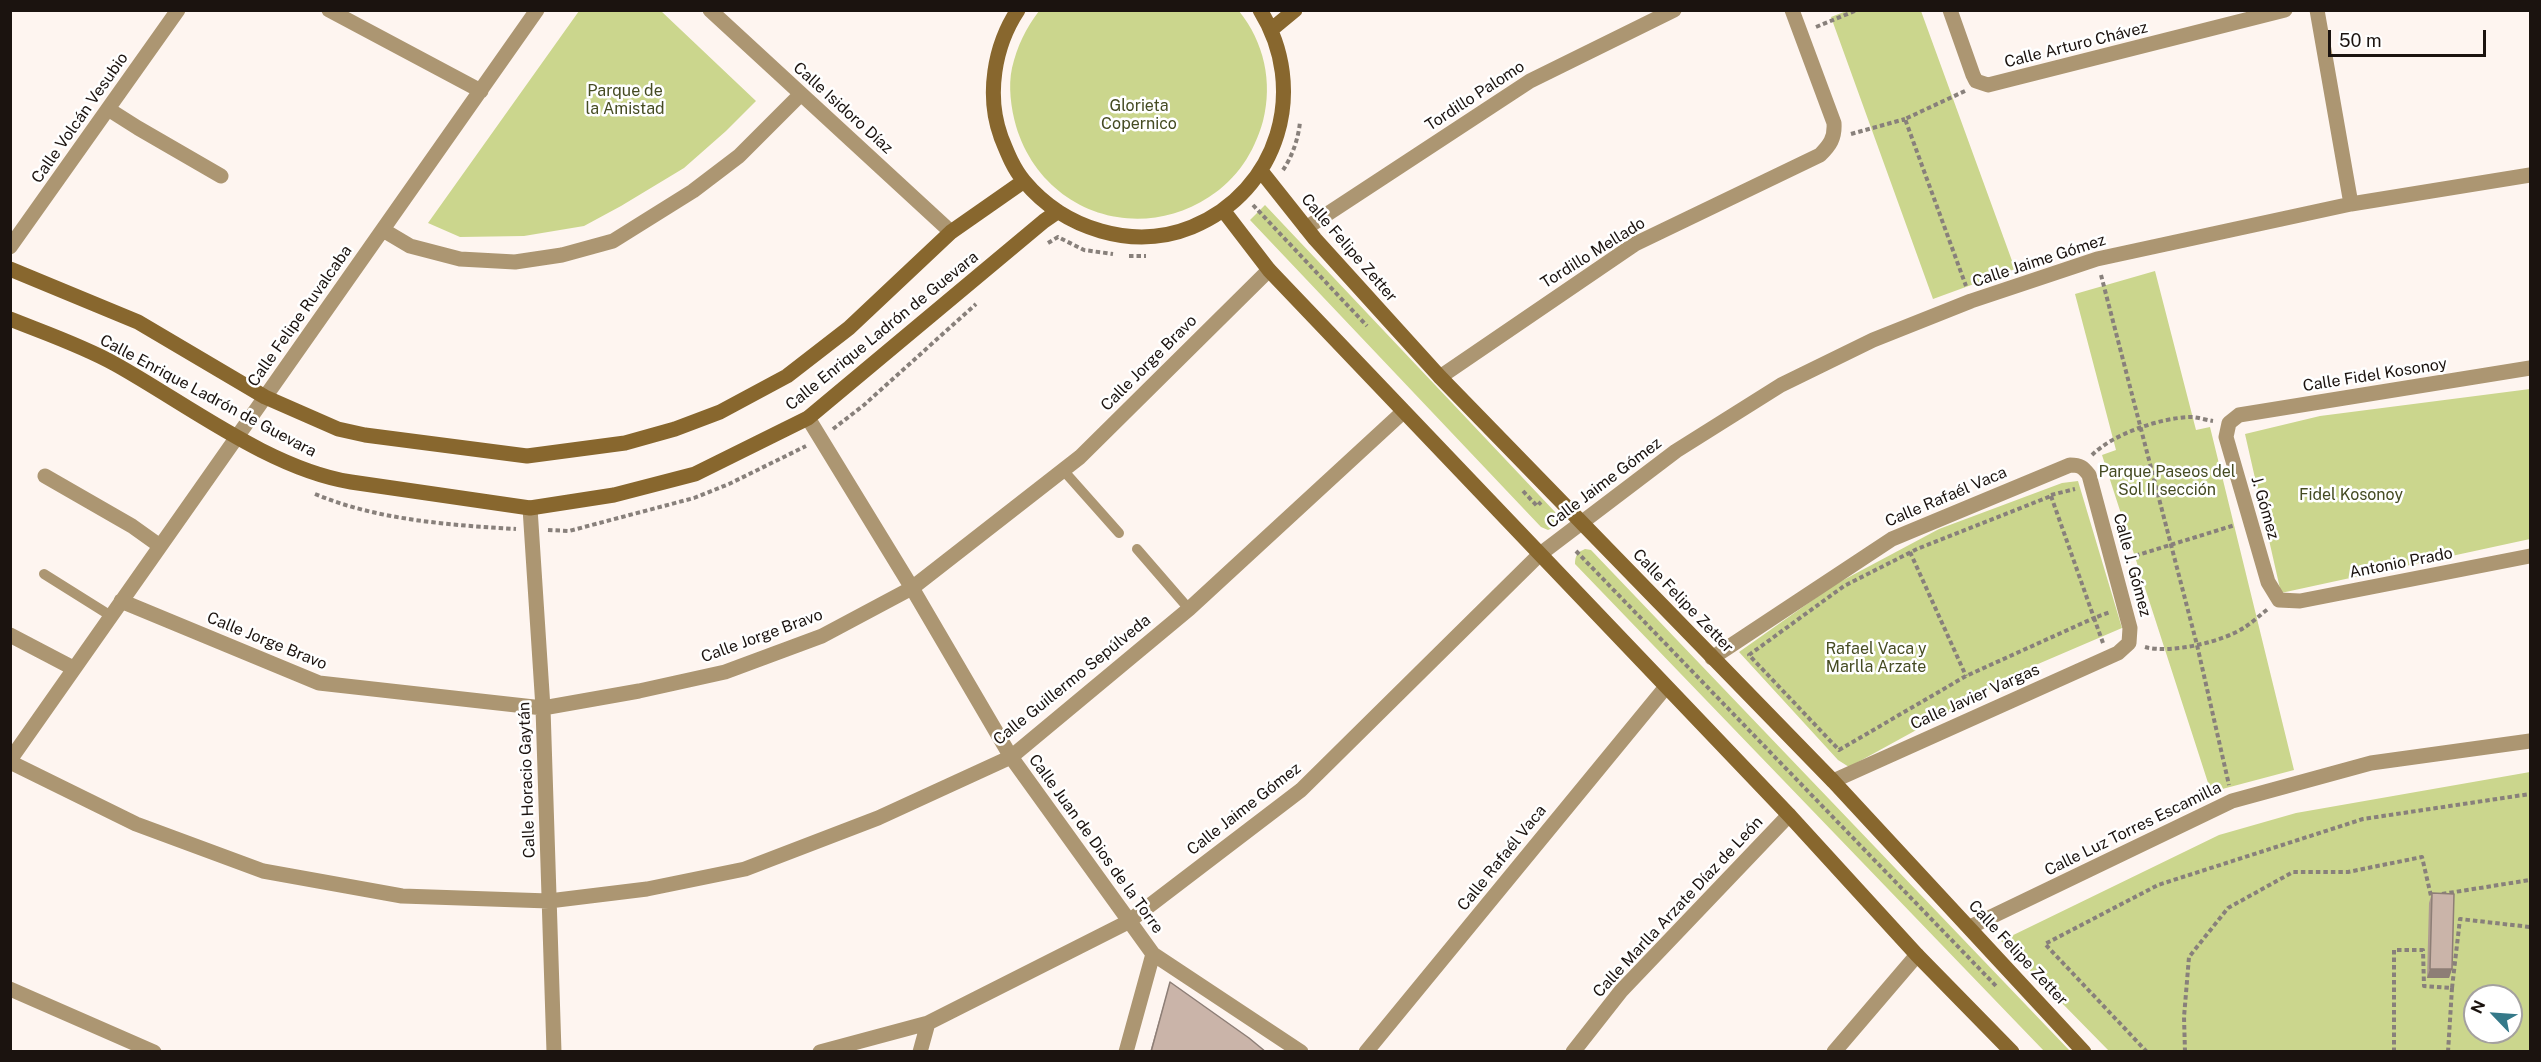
<!DOCTYPE html>
<html>
<head>
<meta charset="utf-8">
<style>
	body { margin:0 }
	#map { position:relative; width:2541px; height:1062px; overflow:hidden; background:#fef5f0; font-family:"Public Sans",sans-serif }
	canvas { display:block }
	.frame { position:absolute; inset:0; border:12px solid #1b130f; pointer-events:none }
	.north { position:absolute; left:2463px; top:984px; width:60px; height:60px; box-sizing:border-box; background:#fff; border:2px solid #a4a19f; border-radius:50%; rotate:295deg; font-size:16px; font-weight:700; line-height:24px; text-align:center; color:#1b130f }
	.north::after { content:''; display:block; margin:auto; width:21px; height:27px; background:#357989; clip-path:polygon(50% 0,100% 100%,50% 72%,0 100%) }
	.scale { position:absolute; left:2328px; top:30px; width:158px; height:27px; box-sizing:border-box; border:3px solid #1b130f; border-top:0; padding-left:8px; font-size:18px; line-height:21px; white-space:nowrap; color:#1b130f; -webkit-text-stroke:4px #fff; paint-order:stroke }
</style>
</head>
<body>
<div id="map">
<canvas width="2541" height="1062"></canvas>
<div class="frame"></div>
<div class="north">N</div>
<div class="scale">50 m</div>
</div>
<script>
const context = document.querySelector('canvas').getContext('2d');
context.lineJoin = 'round';
function fillPath(path, color) { context.fillStyle = color; context.fill(path, 'evenodd'); }
function trace(path, color, width, dash) { context.strokeStyle = color; context.lineWidth = width; context.lineCap = dash ? 'butt' : 'round'; context.setLineDash(dash || []); context.stroke(path); }
function drawText(font, color, halo, rows, align = 'center') {
  context.font = font + ' "Public Sans",sans-serif'; context.lineWidth = 5; context.setLineDash([]); context.textBaseline = 'middle'; context.strokeStyle = halo; context.fillStyle = color; for (const [text, x, y, turn = 0] of rows) {
    context.save(); context.translate(x, y); context.rotate((+turn || 0) * Math.PI / 180); context.textAlign = isNaN(turn) ? turn : align; if (halo) context.strokeText(text, 0, 0); context.fillText(text, 0, 0); context.restore();
  }
}
fillPath(new Path2D(`
	M1849,10L1921,11L2015,269L1933,299L1831,17Z
	M579,11H661L756,101L726,131L684,168L621,206L584,226L524,236L460,237L428,223Z
	M1039,11H1239C1264,42 1273,82 1263,121C1254,153 1237,179 1209,197C1135,245 1041,210 1016,126C1011,108 1008,86 1012,68C1017,46 1026,28 1039,11Z
	M1265,205L1556,513L1558,520L1555,527L1548,530L1541,527L1250,220Z
	M2155,271L2196,430L2210,427L2294,770L2211,792L2102,455L2116,450L2075,294Z
	M2530,389V539L2281,593L2245,434L2320,416Z
	M2078,481L2122,628L2031,667L1849,767L1838,760L1739,652L1834,585L1939,529L2062,483Z
	M1585,549L1591,550L2070,1051H2044L1575,564C1575,555 1578,552 1585,549Z
	M2530,772V1051H2109L2001,941L2219,835L2296,813ZM2475,996H2511V1032H2475Z`), '#cbd68d');
trace(new Path2D(`
	M1816,27L1857,10
	M1965,91L1905,119L1966,286
	M1851,134L1905,119
	M1283,170C1292,157 1299,137 1300,121
	M1253,205L1367,326
	M1048,243L1058,237L1084,250L1113,254
	M1129,256H1146
	M2101,275L2197,645L2229,785
	M833,429L864,405L976,304
	M2092,455C2113,434 2160,418 2190,417C2197,417 2206,420 2213,421
	M1523,491L1537,506L1541,502
	M315,494C377,520 449,525 516,529
	M2051,495L2075,489
	M2051,496L2094,618L1966,676L1839,750L1749,655L1844,586L1917,549Z
	M548,530L569,531L694,498L729,484L806,446
	M1576,551L1996,986
	M1910,552L1966,676
	M2128,558L2235,525
	M2103,643L2094,618L2110,612
	M2145,647C2170,654 2223,642 2245,627C2253,622 2260,615 2268,609
	M2442,894L2530,880
	M2147,1052L2045,944L2158,885L2363,819L2530,794
	M2185,1052L2184,1017L2189,957L2228,908L2293,872H2348L2422,857L2431,896H2435
	M2394,1052V950H2423L2424,986L2452,988L2460,919L2530,927
	M2448,1052L2452,988`), '#88807b', 4, [4.5, 3]);
trace(new Path2D(`
	M1063,470L1119,533
	M1137,549L1189,609
	M44,574L111,616`), '#ac9672', 10);
trace(new Path2D(`
	M329,10L481,91
	M710,10L951,232
	M1950,10L1973,75L1976,81L1988,85L2285,10
	M2317,10L2351,204
	M108,109L138,128L221,176
	M1306,228L1530,81L1674,10
	M383,230L410,246L460,259L515,262L562,255L613,241L693,191L739,156L801,94
	M10,247L178,10
	M2530,368L2239,415L2229,423L2226,437L2268,582L2279,600L2300,601L2530,556
	M1440,377L1635,244L1820,155C1830,145 1835,138 1834,123L1792,10
	M808,418L912,588L1011,757L1153,954L1301,1052
	M45,476L132,526L160,546
	M530,508L543,708L554,1052
	M121,601L319,683L543,708L639,691L725,672L822,636L912,588L1080,457L1269,270
	M10,635L73,668
	M1712,658L1892,539L2070,465C2080,465 2083,467 2089,475L2130,628L2129,643L2118,653L1833,781
	M10,760L537,10
	M10,762L136,824L263,871L402,896L549,901L647,889L745,869L878,818L1011,757L1189,609L1403,412
	M1970,927L2232,801L2371,763L2530,741
	M10,989L154,1052
	M820,1052L928,1023L1128,922L1301,790L1539,555L1676,451L1781,385L1873,340L1971,301L2097,259L2351,204L2530,175
	M920,1052L928,1023
	M1126,1052L1153,954
	M1366,1052L1665,688
	M1573,1052L1621,991L1789,815
	M1834,1052L1917,955`), '#ac9672', 15);
trace(new Path2D(`
	M1018,10C994,46 986,96 1001,137C1007,152 1013,168 1024,181C1064,229 1133,251 1192,227C1279,191 1309,89 1260,10
	M1272,29L1295,10
	M1261,171L1315,239L1440,377L1833,781L2084,1052
	M1223,210L1269,270L1789,815L1917,955L2012,1052
	M10,269L138,322L265,397L338,429L365,435L527,456L625,443L675,429L720,412L787,376L849,328L951,232L1024,181
	M10,319C45,333 83,346 115,364C187,404 270,469 351,482L530,508L614,495L695,474L808,418L1044,221L1057,212`), '#88672e', 15);
fillPath(new Path2D(`
	M2432,893L2452,969L2449,978H2427L2429,903Z
	M1170,982L1266,1052H1150Z`), '#ae9b91');
fillPath(new Path2D(`
	M2430,969H2452L2449,978H2427Z`), '#8d7e76');
const building = new Path2D(`
	M2432,893L2454,894L2452,969H2430Z
	M1170,982L1249,1038L1266,1052H1151Z`);
fillPath(building, '#cab4a9');
trace(building, '#8d7e76', 1.5);
drawText('16px', '#1b130f', '#fff', [
	["Calle Arturo Chávez",2076,45,-14],
	["Tordillo Palomo",1475,96,-33],
	["Calle Isidoro Díaz",843,108,42],
	["Calle Volcán Vesubio",80,118,-55],
	["Calle Felipe Zetter",1349,248,49],
	["Tordillo Mellado",1593,253,-32],
	["Calle Jaime Gómez",2039,261,-18],
	["Calle Felipe Ruvalcaba",300,316,-55],
	["Calle Enrique Ladrón de Guevara",882,331,-39],
	["Calle Jorge Bravo",1149,363,-45],
	["Calle Fidel Kosonoy",2375,375,-9],
	["Calle Enrique Ladrón de Guevara",208,396,28],
	["Calle Jaime Gómez",1604,483,-37],
	["Calle Rafaél Vaca",1946,497,-23],
	["J. Gómez",2265,508,74],
	["Antonio Prado",2401,563,-11],
	["Calle J. Gómez",2132,565,75],
	["Calle Felipe Zetter",1683,601,46],
	["Calle Jorge Bravo",762,636,-20],
	["Calle Jorge Bravo",267,641,22],
	["Calle Guillermo Sepúlveda",1072,680,-39],
	["Calle Javier Vargas",1975,697,-24],
	["Calle Horacio Gaytán",527,780,-92],
	["Calle Jaime Gómez",1244,809,-38],
	["Calle Luz Torres Escamilla",2133,829,-26],
	["Calle Juan de Dios de la Torre",1096,844,54],
	["Calle Rafaél Vaca",1502,858,-51],
	["Calle Marlla Arzate Díaz de León",1678,907,-47],
	["Calle Felipe Zetter",2018,953,47]
]);
drawText('16px', '#454b22', '#fff', [
	["Parque de",625,91],
	["la Amistad",625,109],
	["Glorieta",1139,106],
	["Copernico",1139,124],
	["Parque Paseos del",2167,472],
	["Sol II sección",2167,490],
	["Fidel Kosonoy",2351,495],
	["Rafael Vaca y",1876,649],
	["Marlla Arzate",1876,667]
]);
</script>
</body>
</html>
